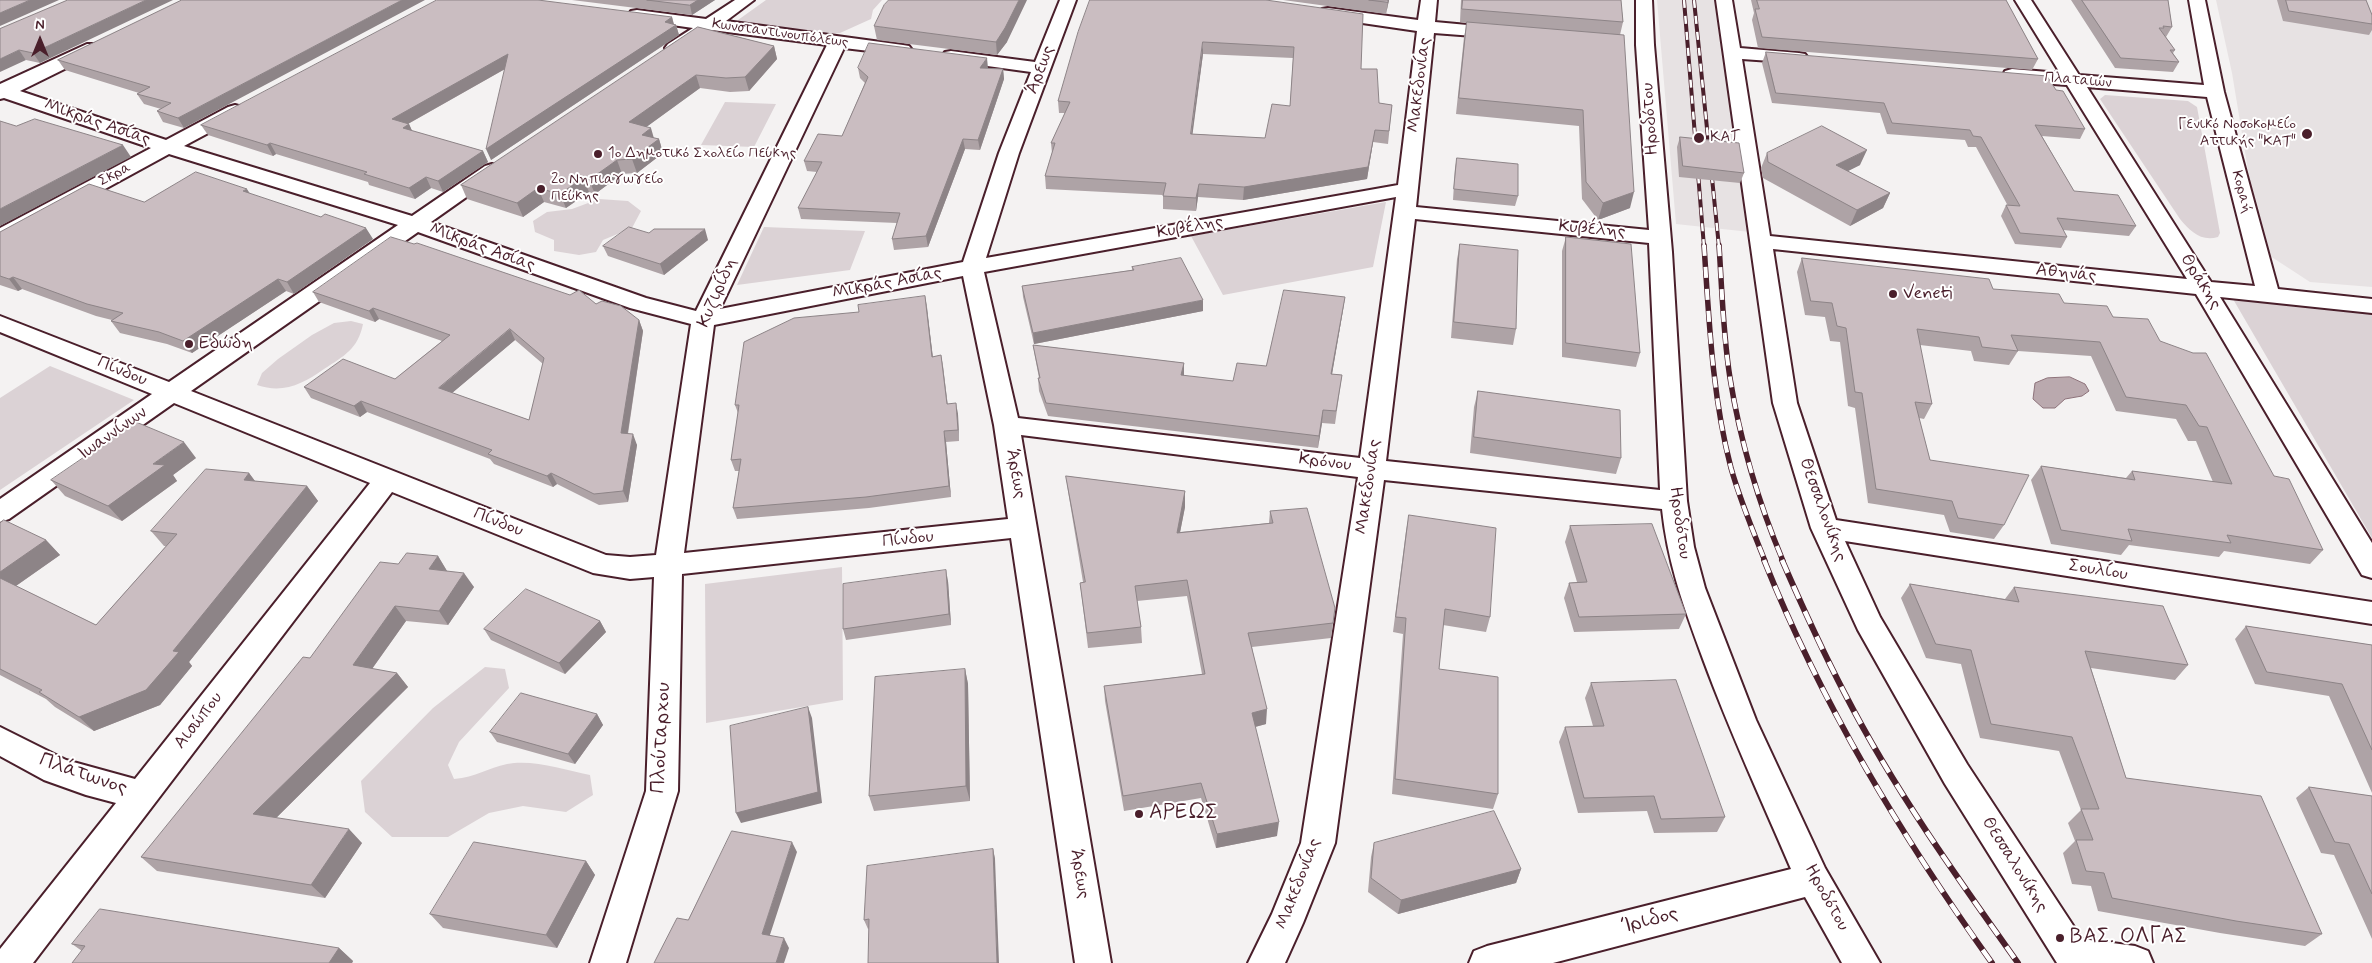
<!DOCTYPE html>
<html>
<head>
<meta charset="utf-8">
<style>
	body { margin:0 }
	#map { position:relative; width:2372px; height:963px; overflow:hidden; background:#f4f2f2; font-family:Mynerve,sans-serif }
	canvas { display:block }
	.north { position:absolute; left:15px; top:15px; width:50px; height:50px; -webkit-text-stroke:4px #fff; paint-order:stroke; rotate:0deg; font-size:14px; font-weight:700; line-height:20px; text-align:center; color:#4a1f2b }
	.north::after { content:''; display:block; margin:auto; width:18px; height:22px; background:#4a1f2b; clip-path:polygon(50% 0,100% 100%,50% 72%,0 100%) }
</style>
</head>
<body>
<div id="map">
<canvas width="2372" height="963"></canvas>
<div class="north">N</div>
</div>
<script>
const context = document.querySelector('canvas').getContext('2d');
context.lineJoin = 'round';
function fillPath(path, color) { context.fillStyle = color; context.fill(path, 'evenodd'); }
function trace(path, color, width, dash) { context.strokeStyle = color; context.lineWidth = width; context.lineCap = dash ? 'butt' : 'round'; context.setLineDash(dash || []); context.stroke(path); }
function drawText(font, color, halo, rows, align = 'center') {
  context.font = font + ' Mynerve,sans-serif'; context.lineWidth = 4; context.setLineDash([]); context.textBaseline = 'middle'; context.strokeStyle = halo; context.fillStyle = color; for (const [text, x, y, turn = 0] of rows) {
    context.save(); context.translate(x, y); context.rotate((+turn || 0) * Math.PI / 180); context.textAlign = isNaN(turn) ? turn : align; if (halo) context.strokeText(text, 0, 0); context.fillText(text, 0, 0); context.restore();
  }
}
fillPath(new Path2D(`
	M1657,0H1714L1750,232L1676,224Z
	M2216,0H2372V287L2310,282L2264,252L2252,194L2232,73Z`), '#e7e2e3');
fillPath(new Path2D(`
	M766,0H882L873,10L871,19L840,33L831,34L738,22V20Z
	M2105,95L2188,101L2197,107L2220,233L2218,237C2201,242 2190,231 2180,219L2100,99Z
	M725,102L776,104L754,147L701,145Z
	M599,199L628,201L641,211L632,228L603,240L596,252L579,255L554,251V240L535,232L533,221L547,212L572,209Z
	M1386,202L1373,267L1223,295L1191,236Z
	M764,227L865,231L850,270L737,285Z
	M2233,299L2372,314V538Z
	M351,321L363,324C358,349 344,356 324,369C303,384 283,394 257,385L262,373L278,359L312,335L334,323Z
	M50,366L134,400L0,490V398Z
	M842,567L843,700L706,723L705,584Z
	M485,667L505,669L509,688L459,742L448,765L454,779C476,777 488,768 507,764C533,759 564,770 590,775L593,795L566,812L523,806L489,813L448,837H392L365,812L361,781L433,708Z`), '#dbd2d5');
const water = new Path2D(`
	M2070,377L2085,384L2089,391L2082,396L2065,399L2055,408H2043L2033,399L2035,383L2047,378Z`);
fillPath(water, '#baa9ae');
trace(water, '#8d727a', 1);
const street = new Path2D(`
	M735,0H754L726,21L903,45L909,46L912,50L909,54L903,55L844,48L720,309L963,262L999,153L1031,72L951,61L945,60L942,56L945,52L951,51L1035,62L1060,0H1076L1019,153L986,258L1398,185L1417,31L1328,18L1322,17L1319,13L1322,9L1328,8L1418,20L1421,0H1437L1435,22L1500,28L1506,29L1509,33L1506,37L1500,38L1434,33L1416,207L1649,230L1636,45V0H1652L1654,45L1672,252L1687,501L1694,547L1705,588L1756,720L1825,868L1880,963H1842L1805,897L1553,963H1469L1474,951L1487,946L1791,869C1761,799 1729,730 1703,659C1684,607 1668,565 1662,509L1384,480L1335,843L1303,923L1285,963H1248L1272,914L1301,843L1358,477L1021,435L1111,963H1075L1011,538L682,574L678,791L626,963H590L646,791L654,577L630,579L593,573L392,492L33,963H0V949L116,803L86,795L44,780L0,756V727L66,760L135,779L370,483L174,403L9,519L0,522V499L152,394L0,332V316L169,382L398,225L169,154L8,242L0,243V228L151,148L4,98L0,99V84L87,44H99L102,48L99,52L20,91L166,140L228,107L235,105L242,107L245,111L242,115L184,146L412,216L485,166L492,164L499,166L502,170L499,174L431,222L646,298L696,311L827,45L712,30C700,39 683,56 668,52L665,48L668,44L693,28L637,20L631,19L628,15L631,11L637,10L706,19ZM1396,197L1360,458L1018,418L984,272ZM1415,219L1649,243L1660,490L1386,461ZM418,232L630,308L691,324L656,555L630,557L606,555L191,391ZM963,276L994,425L1008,519L684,553L714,325Z
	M1716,0H1732L1740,48L1799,53L1805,54L1808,58L1805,62L1799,63L1742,59L1770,236L2187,279L2067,85L2012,81L2005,79L2003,75L2005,71L2012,69L2060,73L2015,0H2031L2079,75L2204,85L2189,0H2205L2224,92L2278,289L2372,299V313L2220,297L2372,543V578L2362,575L2196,294L1773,249L1797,403L1836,520L2372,602V624L1845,541L1880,617L1967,764L2082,939L2135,946L2148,951L2153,963H2057L1945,784L1858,630L1811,528L1773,403ZM2087,87L2207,97L2255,286L2211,282Z`);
trace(street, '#4a1f2b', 4);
fillPath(street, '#fff');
const railFar2 = new Path2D(`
	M1684,0L1704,247
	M1694,0L1719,247`);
const railFar1 = new Path2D(`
	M1704,245C1709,319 1712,396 1731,468C1740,500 1753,531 1765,561
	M1719,245C1722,290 1723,334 1730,378C1740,440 1759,504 1783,561`);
const rail = new Path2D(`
	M1764,560C1822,705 1902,837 1992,963
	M1782,560C1802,606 1822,650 1845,694C1894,789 1956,876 2018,963`);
trace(railFar2, '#4a1f2b', 4);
trace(railFar1, '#4a1f2b', 5.5);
trace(rail, '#4a1f2b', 6);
trace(railFar2, '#fff', 2.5, [8]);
trace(railFar1, '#fff', 4, [11]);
trace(rail, '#fff', 4.5, [14]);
fillPath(new Path2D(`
	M68,0L40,63L26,60L0,29Z
	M182,0L184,128L163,122L157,111L161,109L144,104L137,94L139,93L65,70L58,60Z
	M572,0H715L692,15Z
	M1266,0L1361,69L1379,103L1392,105L1388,144L1373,142L1367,179L1243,200L1198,197L1196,211L1163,209V195L1046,189L1045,176L1052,153L1051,143L1065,113H1059L1058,101ZM1203,54L1293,58L1290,106L1265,138L1192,134Z
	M1283,0H1389L1386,14Z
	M1461,0H1621L1623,22L1620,35L1630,208L1598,220L1582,199L1579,126L1456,114L1464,37L1467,23L1460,22Z
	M1751,0H2006L2038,59L2032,70L1758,48L1752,20L1754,13Z
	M2071,0H2168L2172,27L2166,37L2175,50L2173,53L2179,62L2173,72L2115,68Z
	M2277,0H2366L2372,15V30L2369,35L2283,21Z
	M672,17L674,24L676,25L679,35L491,160L505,69L408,124H409L412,131L483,151L488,162L443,192L431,188L415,199L369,185L368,182L276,154L273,156L208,135L201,125Z
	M874,26L1007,42L997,55L877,40Z
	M698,27L774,46L777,59L749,91L730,92L700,88L646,127L654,138L659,139L663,153L637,173L622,174L595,194L589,192L566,208L544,202L523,217L467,199L461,185Z
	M1766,52L2056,90L2085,129L2080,139L2042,136L2074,191L2136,226L2129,236L2063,230L2067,237L2061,248L2015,244L2001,216L2006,205L2008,206L1976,147H1968L1965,140L1887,134L1880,113L1772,103L1762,63Z
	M858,68L1003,69L1004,79L980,150L965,149L928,247L894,250L892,239L897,223L801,219L798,208L817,172L807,171L804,161L842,136L865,83L860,78Z
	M1680,137L1744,173L1740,183L1679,177L1677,147Z
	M1767,153L1860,165L1848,171L1890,193L1883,208L1850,226L1763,178L1761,168Z
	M1457,158L1518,196L1515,206L1453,200L1455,168Z
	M250,194L373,239L294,294L286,291L192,353L167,344L120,333L111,321L112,320L96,316L22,289L18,291L0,285V232L144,202Z
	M649,233L708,240L664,275L608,256L603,246Z
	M1566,237L1640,353L1636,367L1562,357V251Z
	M1460,244L1516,329L1513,345L1451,338L1457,259Z
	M1802,258L1993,289L2064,303L2113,317L2160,341L2274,476L2323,550L2310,564L2224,551L2219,557L2129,545L2121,555L2051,544L2031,480L2041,466L2126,478L2132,471L2213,482L2196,441H2188L2176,419L2116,411L2091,356L2018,351L2009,365L1974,361L1971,351L1920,345L1932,404L1924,419L1919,418L1930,460L2004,525L1994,539L1950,532L1944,515L1868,503L1855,408L1848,406L1840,342L1830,341L1825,317L1805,315L1797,272Z
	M1132,267L1203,311L1034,344L1023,297L1022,286L1132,270Z
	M313,292L596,304L639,320L643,331L628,434L637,445L628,502L599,505L557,484L553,487L494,464L490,459L367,412L360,417L311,398L304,387L395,379L442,341L379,319L375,322L319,302ZM515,340L543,364L529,420L452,393Z
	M925,296L933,357L941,355L947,404L958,414L959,441L946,442L951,497L869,508L737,519L733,508L739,471H735L731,460L738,413L735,405L859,312Z
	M1345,297L1343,310L1332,374L1342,375L1335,424L1322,423L1318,448L1048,416L1039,391L1038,378H1039L1035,357L1033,345L1184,363V376L1233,381L1266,366Z
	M1478,391L1621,458L1616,474L1470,453L1474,407Z
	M196,458L173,475L177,481L122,521L65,496L51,480Z
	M249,473L255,481L307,486L318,501L189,662L192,666L160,705L94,731L55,707L46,699L0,675V523L46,540L60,555L16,586L96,625L166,546H164L151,531Z
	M1066,476L1185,491V507L1180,532L1269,523L1270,511L1335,608L1331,638L1252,647L1266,724L1255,727L1277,836L1216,848L1201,798L1124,811L1105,701L1104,686L1202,674L1187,596L1137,601L1141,627L1142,643L1088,648L1080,583L1083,582L1068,491Z
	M1409,515L1490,617L1486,632L1443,625L1439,669L1498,794L1493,809L1392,794L1403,634L1393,632L1406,531Z
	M1570,526L1686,614L1679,629L1574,632L1564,598L1569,583L1577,582L1565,542Z
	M438,556L447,571L474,587L448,625L406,621L372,669L397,673L408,687L276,818L362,843L325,898L157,871L141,857L310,658L398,564Z
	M948,581L951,625L846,640L843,629Z
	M1910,584L2005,599L2014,587L2188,665L2175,680L2091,668L2126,778L2322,934L2305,946L2220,933L2098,911L2091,886L2072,884L2063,853L2075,841L2068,823L2081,810L2059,751L1980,738L1961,664L1926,658L1901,598Z
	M600,621L606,632L565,674L491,640L484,629Z
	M2246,626L2372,645V793L2329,696L2255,684L2235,639Z
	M965,669L968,684L970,801L874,811L869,796Z
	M1591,683L1725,817L1717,832L1654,833L1647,811L1578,813L1559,742L1565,727L1593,726L1585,698Z
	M597,714L603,725L575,764L497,742L490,732Z
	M2309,787L2372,796V939L2334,855L2321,853L2296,798Z
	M1374,843L1521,869L1516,883L1398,914L1368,892L1371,857Z
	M993,849L995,859L868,929L864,920Z
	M586,861L595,875L557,948L443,928L430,914Z
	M72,944L339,948L353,961L352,963H72L82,951Z`), '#aea3a6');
fillPath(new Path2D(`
	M30,0H59L0,26V13Z
	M146,0H173L40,63L33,53Z
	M402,0H425L184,128L178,118Z
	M698,0H715L692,15L690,5Z
	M1019,0H1027L1007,42L997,55L996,42Z
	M1388,0H1389L1386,14Z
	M672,17L674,26L676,25L679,35L491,160L486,149Z
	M1203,42V54L1191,146V134Z
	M774,46L777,59L749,91L745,77Z
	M19,50L26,60L0,72V59Z
	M508,54L512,65L397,130L392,119Z
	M987,58L988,68H980Z
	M1003,69L1004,79L980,150L978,140Z
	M696,75L700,88L634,136L629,122Z
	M409,124L414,135L403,128Z
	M651,128L655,142L642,135Z
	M1375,130L1367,179L1243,200L1244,187Z
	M659,139L663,153L637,173L632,159Z
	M963,139L965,149L928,247L926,236Z
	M270,143L276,154L273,156L267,145Z
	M123,145L131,157L0,226V209Z
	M1867,150L1860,165L1830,180L1836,165Z
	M483,151L488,162L443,192L438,181Z
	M617,160L622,174L595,194L589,180Z
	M426,177L431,188L415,199L409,188Z
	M583,178L589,192L566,208L560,194Z
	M1199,184L1198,197L1196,211V198Z
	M538,188L544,202L523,217L517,203Z
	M247,189L254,200L243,191Z
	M1634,192L1630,208L1598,220L1603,203Z
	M1890,193L1883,208L1850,226L1857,210Z
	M366,228L373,239L294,294L287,282Z
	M705,229L708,240L664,275L660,264Z
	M13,277L22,289L18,291L9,279Z
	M278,279L286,291L192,353L183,341Z
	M925,296L927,307L934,368L932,357Z
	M1345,297L1343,310L1330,386L1331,374Z
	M1203,300V311L1034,344L1033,333Z
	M373,308L379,319L375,322L369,311Z
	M639,320L643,331L626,444L621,433Z
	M510,329L515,340L445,399L439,388Z
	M941,355L943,366L949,415L947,404Z
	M1184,363V376L1181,375Z
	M361,401L367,412L360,417L354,406Z
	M956,403L958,414L959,441L958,430Z
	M1323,410L1322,423L1318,448L1319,436Z
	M944,431L946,442L951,497L949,486Z
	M633,434L637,445L628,502L623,491Z
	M184,442L196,458L173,475L177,481L122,521L108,506L153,464Z
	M249,473L260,488L244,480Z
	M551,473L557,484L553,487L547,476Z
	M307,486L318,501L189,662L192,666L160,705L94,731L79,717L173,651Z
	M1185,491V507L1177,548V533Z
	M46,540L60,555L10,590L0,581V572Z
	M438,556L447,571L429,569Z
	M946,570L948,581L951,625L949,614Z
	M464,573L474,587L448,625L439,611Z
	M395,606L406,621L364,680L353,665Z
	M600,621L606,632L565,674L559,663Z
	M965,669L968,684L970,801L966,786Z
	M397,673L408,687L266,828L253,814Z
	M808,707L812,718L822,803L741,823L736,813Z
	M1267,709L1266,724L1251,728L1252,713Z
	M597,714L603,725L575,764L568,754Z
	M1279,822L1277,836L1216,848L1217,834Z
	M349,829L362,843L325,898L311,885Z
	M792,842L797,852L767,944L762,934Z
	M993,849L995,859L999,963H997Z
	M586,861L595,875L557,948L546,935Z
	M1521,869L1516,883L1398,914L1401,900Z
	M784,938L789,948L784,963H776Z
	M339,948L353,961L352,963H329Z`), '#8d8487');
const building = new Path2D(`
	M0,0H30L0,13Z
	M68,0H146L33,53L19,50L0,59V29Z
	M182,0H402L178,118L157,111L171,103L137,94L150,87L58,60Z
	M437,0H538L672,17L665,22L676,25L486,149L508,54L392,119L409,124L403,128L483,151L438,181L426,177L409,188L364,174L367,172L270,143L267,145L201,125Z
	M647,0H698L690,5Z
	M889,0H1019L1005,28L996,42L874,26L884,5Z
	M1090,0H1266L1363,14L1361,69H1377L1379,103L1392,105L1389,131L1375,130L1368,167L1244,187L1199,184L1196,198L1163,196L1166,183L1045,176L1055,143H1051L1070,102L1058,101L1078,32ZM1203,42L1294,47L1290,106L1272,104L1265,138L1191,134Z
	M1369,0H1388V2Z
	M1463,0H1621L1623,22L1462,9Z
	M1757,0H2006L2038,59L1762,37L1755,9H1759Z
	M2082,0H2168L2172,27L2163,26L2164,28H2159L2175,50H2170L2179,62L2121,58Z
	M2286,0H2366L2372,15V24L2289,11Z
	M1467,22L1624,35L1634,192L1603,203L1586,182L1583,110L1459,98Z
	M698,27L774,46L745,77L726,78L696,75L629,122L651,128L642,135L659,139L632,159L617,160L589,180L583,178L560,194L538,188L517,203L461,185Z
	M869,43L987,58L980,68L1003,69L978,140L963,139L926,236L892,239L900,213L798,208L822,162L804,161L818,134L842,136L868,77L858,68Z
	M1766,52L2047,76L2056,90L2063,91L2085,129L2035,125L2074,191L2118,195L2136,226L2057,218L2067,237L2020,233L2006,205L2020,206L1981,137L1973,136L1970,130L1892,123L1884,103L1776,93Z
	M35,119L123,145L0,209V121L16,126Z
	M1822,126L1867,150L1836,165L1890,193L1857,210L1768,162L1767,153Z
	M1680,137L1739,143L1744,173L1683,166Z
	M1457,158L1518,164V196L1454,189Z
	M196,172L247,189L243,191L321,217L325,214L366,228L287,282L278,279L183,341L159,332L111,321L123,313L87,304L13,277L9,279L0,276V232L89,184L144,202Z
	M629,227L649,233L654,229H705L660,264L603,246Z
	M391,237L414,244L417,243L570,295L579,290L596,304L602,301L621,306L639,320L621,433L633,434L623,491L594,494L551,473L547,476L488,454L492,450L361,401L354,406L304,387L343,359L395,379L450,335L373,308L369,311L313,292ZM510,329L544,358L529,420L439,388Z
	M1566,237L1631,244L1640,353L1566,343Z
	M1460,244L1518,250L1516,329L1454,322Z
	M1181,258L1203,300L1033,333L1022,286L1134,270L1132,267Z
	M1802,258L1989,279L1993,289L2059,294L2064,303L2107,306L2113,317L2148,319L2160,341L2193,353H2206L2274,476L2289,479L2323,550L2227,535L2231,543L2128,529L2132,541L2061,530L2041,466L2135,480L2132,471L2232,484L2207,427L2199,426L2186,405L2126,397L2100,342L2011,335L2018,351L1982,347L1979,337L1917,329L1932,404L1915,402L1930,460L2029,475L2004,525L1958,518L1952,501L1876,489L1862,393L1855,392L1846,328L1837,326L1832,303L1811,301Z
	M1284,290L1345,297L1331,374L1342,375L1336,411L1323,410L1319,436L1046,403L1038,378H1040L1033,345L1184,363L1181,375L1233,381L1237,363L1266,366Z
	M925,296L932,357L941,355L947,404L956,403L958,430L944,431L949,486L866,497L733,508L741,459L731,460L739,405H735L744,342L794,318L859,312L858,305Z
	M1478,391L1620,410L1621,458L1474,437Z
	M136,422L184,442L153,464L165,465L108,506L51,480Z
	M206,469L249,473L244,480L307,486L173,651L179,652L146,690L79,717L39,692L42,690L0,669V578L96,625L177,534L151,531Z
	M1066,476L1185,491L1177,533L1273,523L1270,511L1307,508L1335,608L1333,623L1248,633L1267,709L1252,713L1279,822L1217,834L1201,783L1123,796L1104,686L1205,674L1187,580L1135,586L1141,627L1087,633L1080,583L1085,582Z
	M1409,515L1496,528L1490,617L1445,609L1439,669L1498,677V794L1395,779L1406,618L1396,617Z
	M4,520L46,540L0,572V523Z
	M1652,524L1686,614L1579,617L1569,583L1587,582L1570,526Z
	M407,553L438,556L429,569L464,573L439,611L395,606L353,665L397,673L253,814L349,829L311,885L141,857L303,657L310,658L380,562L398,564Z
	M946,570L949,614L843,629V584Z
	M1910,584L2019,602L2014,587L2163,606L2188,665L2085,651L2126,778L2261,796L2322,934L2236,921L2112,898L2104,873L2086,871L2076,840H2093L2081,809H2099L2072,737L1991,724L1971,650L1936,644Z
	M526,589L600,621L559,663L484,629Z
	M2246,626L2372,645V750L2342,684L2267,672Z
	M965,669L966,786L869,796L875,677Z
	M1676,680L1725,817L1661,819L1654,796L1584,798L1565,727L1604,726L1591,683Z
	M521,693L597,714L568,754L490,732Z
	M808,707L818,792L736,813L730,726Z
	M2309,787L2372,796V894L2349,844L2335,842Z
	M1494,811L1521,869L1401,900L1371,878L1374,843Z
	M732,831L792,842L762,934L784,938L776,963H654L677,918L688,920Z
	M474,842L586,861L546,935L430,914Z
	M993,849L997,963H868L869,919L864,920L867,866Z
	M100,909L339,948L329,963H72L85,946L72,944Z`);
fillPath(building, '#cabdc1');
trace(building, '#8d8487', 1);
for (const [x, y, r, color] of [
	[2307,134,6,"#4a1f2b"],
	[1699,138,6,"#4a1f2b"],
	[598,154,5,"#4a1f2b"],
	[541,189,5,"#4a1f2b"],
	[1893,294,5,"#4a1f2b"],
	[189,344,5,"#4a1f2b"],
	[1139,814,5,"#4a1f2b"],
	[2060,938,5,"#4a1f2b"]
]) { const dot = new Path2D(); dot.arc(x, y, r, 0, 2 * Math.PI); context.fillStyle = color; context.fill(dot); trace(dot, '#fff', 2); }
drawText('15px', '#4a1f2b', '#fff', [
	["Κωνσταντινουπόλεως",780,34,8],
	["Πλαταιών",2078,81,5],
	["Σκρα",115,175,-28],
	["Κοραή",2241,192,75]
]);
drawText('15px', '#4a1f2b', '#fff', [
	["Γενικό Νοσοκομείο",2296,125,"right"],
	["Αττικής \"ΚΑΤ\"",2296,142,"right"],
	["KAT",1710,138],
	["1ο Δημοτικό Σχολείο Πεύκης",608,154],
	["2ο Νηπιαγωγείο",551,180],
	["Πεύκης",551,197]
], 'left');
drawText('18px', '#4a1f2b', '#fff', [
	["Άρεως",1041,70,-69],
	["Μακεδονίας",1420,85,-83],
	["Ηροδότου",1651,119,-94],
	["Μικράς Ασίας",97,123,19],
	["Κυβέλης",1190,228,-10],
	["Κυβέλης",1592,230,5],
	["Μικράς Ασίας",482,248,20],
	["Αθηνάς",2066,274,6],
	["Θράκης",2200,282,58],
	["Μικράς Ασίας",887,284,-11],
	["Κυζιρίδη",718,293,-67],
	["Πίνδου",122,372,22],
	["Ιωαννίνων",113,434,-35],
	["Κρόνου",1325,463,7],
	["Άρεως",1015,474,80],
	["Μακεδονίας",1369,487,-82],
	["Θεσσαλονίκης",1822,510,70],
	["Πίνδου",498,523,21],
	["Ηροδότου",1679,523,82],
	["Πίνδου",908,540,-6],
	["Σουλίου",2098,571,9],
	["Αισώπου",199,721,-52],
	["Θεσσαλονίκης",2014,865,58],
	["Άρεως",1079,874,81],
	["Μακεδονίας",1299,884,-69],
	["Ηροδότου",1826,898,61]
]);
drawText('18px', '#4a1f2b', '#fff', [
	["Veneti",1903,294],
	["Εδώδη",199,344]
], 'left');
drawText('21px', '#4a1f2b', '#fff', [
	["Πλούταρχου",662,738,-87],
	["Πλάτωνος",83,775,19],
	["Ίριδος",1650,921,-14]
]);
drawText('21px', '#4a1f2b', '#fff', [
	["ΑΡΕΩΣ",1149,814],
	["ΒΑΣ. ΟΛΓΑΣ",2070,938]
], 'left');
</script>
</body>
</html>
